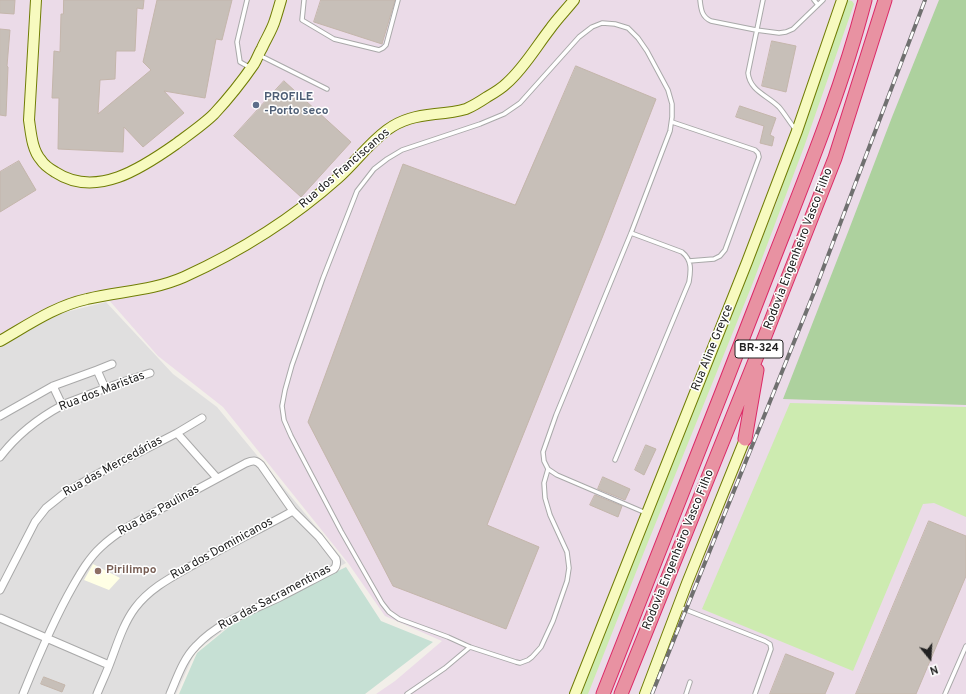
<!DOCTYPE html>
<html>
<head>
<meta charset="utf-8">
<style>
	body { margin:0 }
	#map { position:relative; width:966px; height:694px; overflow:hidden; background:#f2efe9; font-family:Overpass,sans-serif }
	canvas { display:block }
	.north { position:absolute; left:910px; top:638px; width:40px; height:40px; -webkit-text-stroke:3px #fff; paint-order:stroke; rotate:162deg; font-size:11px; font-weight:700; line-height:16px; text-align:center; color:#222 }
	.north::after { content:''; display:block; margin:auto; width:14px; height:18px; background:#222; clip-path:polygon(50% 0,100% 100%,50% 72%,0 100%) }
</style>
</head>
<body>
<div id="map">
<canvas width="966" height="694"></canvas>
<div class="north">N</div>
</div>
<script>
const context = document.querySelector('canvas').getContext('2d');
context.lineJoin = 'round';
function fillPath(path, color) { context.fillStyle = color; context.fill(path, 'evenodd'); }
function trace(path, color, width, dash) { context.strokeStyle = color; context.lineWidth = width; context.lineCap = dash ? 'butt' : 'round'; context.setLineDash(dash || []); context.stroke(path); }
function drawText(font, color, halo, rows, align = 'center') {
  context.font = font + ' Overpass,sans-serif'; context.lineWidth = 3; context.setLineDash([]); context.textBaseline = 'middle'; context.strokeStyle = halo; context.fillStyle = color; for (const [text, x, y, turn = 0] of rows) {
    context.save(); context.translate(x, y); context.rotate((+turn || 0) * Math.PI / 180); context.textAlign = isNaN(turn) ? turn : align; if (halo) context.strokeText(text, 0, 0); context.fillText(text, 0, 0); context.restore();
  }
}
fillPath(new Path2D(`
	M106,302L173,374L217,407L346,563L229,626L195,652L176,694H0V345L62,313Z`), '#e0dfdf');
fillPath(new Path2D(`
	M0,0H966V694H376L395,681L442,641L385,616L348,563L223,407L158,356L108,299L62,310L0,340Z`), '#ebdbe8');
fillPath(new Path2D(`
	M93,564L120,578L109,590L84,580Z`), '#ffffe5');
fillPath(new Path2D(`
	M848,0L852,1L854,4L804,147L752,285L644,552L588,694H581L638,547L776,204L845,4Z
	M790,403L966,407V517L934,503L923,504L853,671L702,609Z`), '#cdebb0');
fillPath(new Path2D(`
	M939,0H966V405L783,399L848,232L892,117Z`), '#add19e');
fillPath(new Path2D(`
	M346,567L381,621L433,642L365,694H179L197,653L230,626L288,596Z`), '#c6e0d4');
const building = new Path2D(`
	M0,0H15L14,14L0,13Z
	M64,0H144L143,9L137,8L135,51H116L115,79L100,80L98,114L151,70L143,62L157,0H232L222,40L216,39L205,98L164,91L184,113L143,147L124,127L123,152L58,149L59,98H52L54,51L60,52L61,14H63Z
	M321,0H395L382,44L314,22Z
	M0,29L10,30L7,66L8,67L6,116L0,115Z
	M772,41L796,46L786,92L762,86Z
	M576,66L656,99L602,238L487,525L539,547L506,629L393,586L308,422L403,164L515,205Z
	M284,81L351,142L301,197L234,136Z
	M740,106L776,118L770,135L774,137L772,146L760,143L764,126L736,117Z
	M19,161L36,190L0,212V172Z
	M646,445L656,449L644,475L635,470Z
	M603,477L630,489L625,500L598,489Z
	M595,495L622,506L618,517L590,505Z
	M929,521L966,536V576L916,694H856Z
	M786,654L834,673L825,694H770Z
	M44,677L65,685L62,692L41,684Z`);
fillPath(building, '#c7bfb8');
trace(building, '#c4b6ab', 1);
const lane = new Path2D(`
	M247,0L237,42L240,62L249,67
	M304,0L302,20L334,39L379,50L383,48L386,45L398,0
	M700,0C701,10 702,17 711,21L756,30L779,33L786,32L793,29L823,0
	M763,0L748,73C750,91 767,95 779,107C785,114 790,123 796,130
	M814,0L818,5
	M259,55L327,89
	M672,122L755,150L758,153L759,157L725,250L720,256L714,259L689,261
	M615,460L689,282C691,270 692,260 682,252L631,233
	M548,469L544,483L545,498L550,515L567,552L569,568L567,581L553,621L541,647L532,657L528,660L520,663L516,662L470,647L448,637L399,619L389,612L382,603L341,531L291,436L284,420L282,406L285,390L292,365L323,278L357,191L374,169L387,159L402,150L480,124L504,114L520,103L579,37L592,27L602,23L615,24L628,28L638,38L647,51L668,90L672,104V117L670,131L631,233L556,415L543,452L544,461L548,469L557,475L646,513
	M679,607L765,641L770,644L771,649L755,694
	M407,694L445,668L470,647
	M686,694L690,682
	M945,694L966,646`);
const street = new Path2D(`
	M97,370L105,388
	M53,386L62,405
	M0,416L53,386L97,370L112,364
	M177,433L217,478
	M0,457C16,436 37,419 61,406C68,402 76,400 83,397C105,388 128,380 150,373
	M0,590L35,522L46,508L66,492L103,471L177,433L202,418
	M0,618L109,665
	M23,694C38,657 53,621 73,586C81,572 89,558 101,547C121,528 145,518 168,505C194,491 220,477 246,463C253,460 256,460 261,465L293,511L319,537L336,559C337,563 337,566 334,569C316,578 298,588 280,597C251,611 218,622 196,646C183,659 177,678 170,694
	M97,694C101,684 106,674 110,663C117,645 123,624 135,608C150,588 172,577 193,565C226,546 260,529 293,511`);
const secondary = new Path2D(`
	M36,0L29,120C31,133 32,150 41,160C44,165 50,169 55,172C96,199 142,168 176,144C188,135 204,124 214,114C228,99 243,80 254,64C257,59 259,53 262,48C266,39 272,30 275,20C277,14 279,7 281,0
	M0,341C28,325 55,306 87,299C120,291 152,291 184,277C239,252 292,219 338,178C355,163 368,144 387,130C402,119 417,116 435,114C446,113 456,112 466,109C473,106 481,101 487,97C494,93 501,89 507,83C524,68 536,47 550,29C557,19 566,10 574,0
	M575,694L747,262L797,131L842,0
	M645,694L687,583L745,439`);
const highway = new Path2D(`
	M745,439L757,370
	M603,694C657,556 712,419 765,281C801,188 840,96 865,0
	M621,694L765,336L835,158L885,0`);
trace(lane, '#a9a9a9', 5.5);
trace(street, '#a9a9a9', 9);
trace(secondary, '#707d05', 12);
trace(highway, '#dc2a67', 15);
trace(lane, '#fff', 3.5);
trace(street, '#fff', 7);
trace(secondary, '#f7fabf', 10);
trace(highway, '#e892a2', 13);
const rail = new Path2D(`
	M652,694L815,290L925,0`);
trace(rail, '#707070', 4);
trace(rail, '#fff', 2.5, [8]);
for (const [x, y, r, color] of [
	[256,105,4,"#5c6f8a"],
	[98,571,4,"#8d6e63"]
]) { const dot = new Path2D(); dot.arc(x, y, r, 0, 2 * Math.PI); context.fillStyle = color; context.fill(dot); trace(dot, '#fff', 1.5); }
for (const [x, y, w] of [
	[759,349,48]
]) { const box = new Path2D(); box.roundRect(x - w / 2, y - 9, w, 18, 3); context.fillStyle = '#fff'; context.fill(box); trace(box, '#222', 1); }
drawText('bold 11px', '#222', null, [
	["BR-324",759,349]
]);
drawText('bold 12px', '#4e5e75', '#fff', [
	["PROFILE",264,98],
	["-Porto seco",264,112]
], 'left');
drawText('12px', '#222', '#fff', [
	["Rua dos Franciscanos",345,169,-41],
	["Rodovia Engenheiro Vasco Filho",799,249,-69],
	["Rua Aline Greyce",713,348,-68],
	["Rua dos Maristas",102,392,-21],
	["Rua das Mercedárias",113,467,-29],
	["Rua das Paulinas",159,511,-29],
	["Rua dos Dominicanos",222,549,-29],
	["Rodovia Engenheiro Vasco Filho",679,550,-68],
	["Rua das Sacramentinas",275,598,-28]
]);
drawText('bold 12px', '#785e54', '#fff', [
	["Pirilimpo",106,571]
], 'left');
</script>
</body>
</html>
